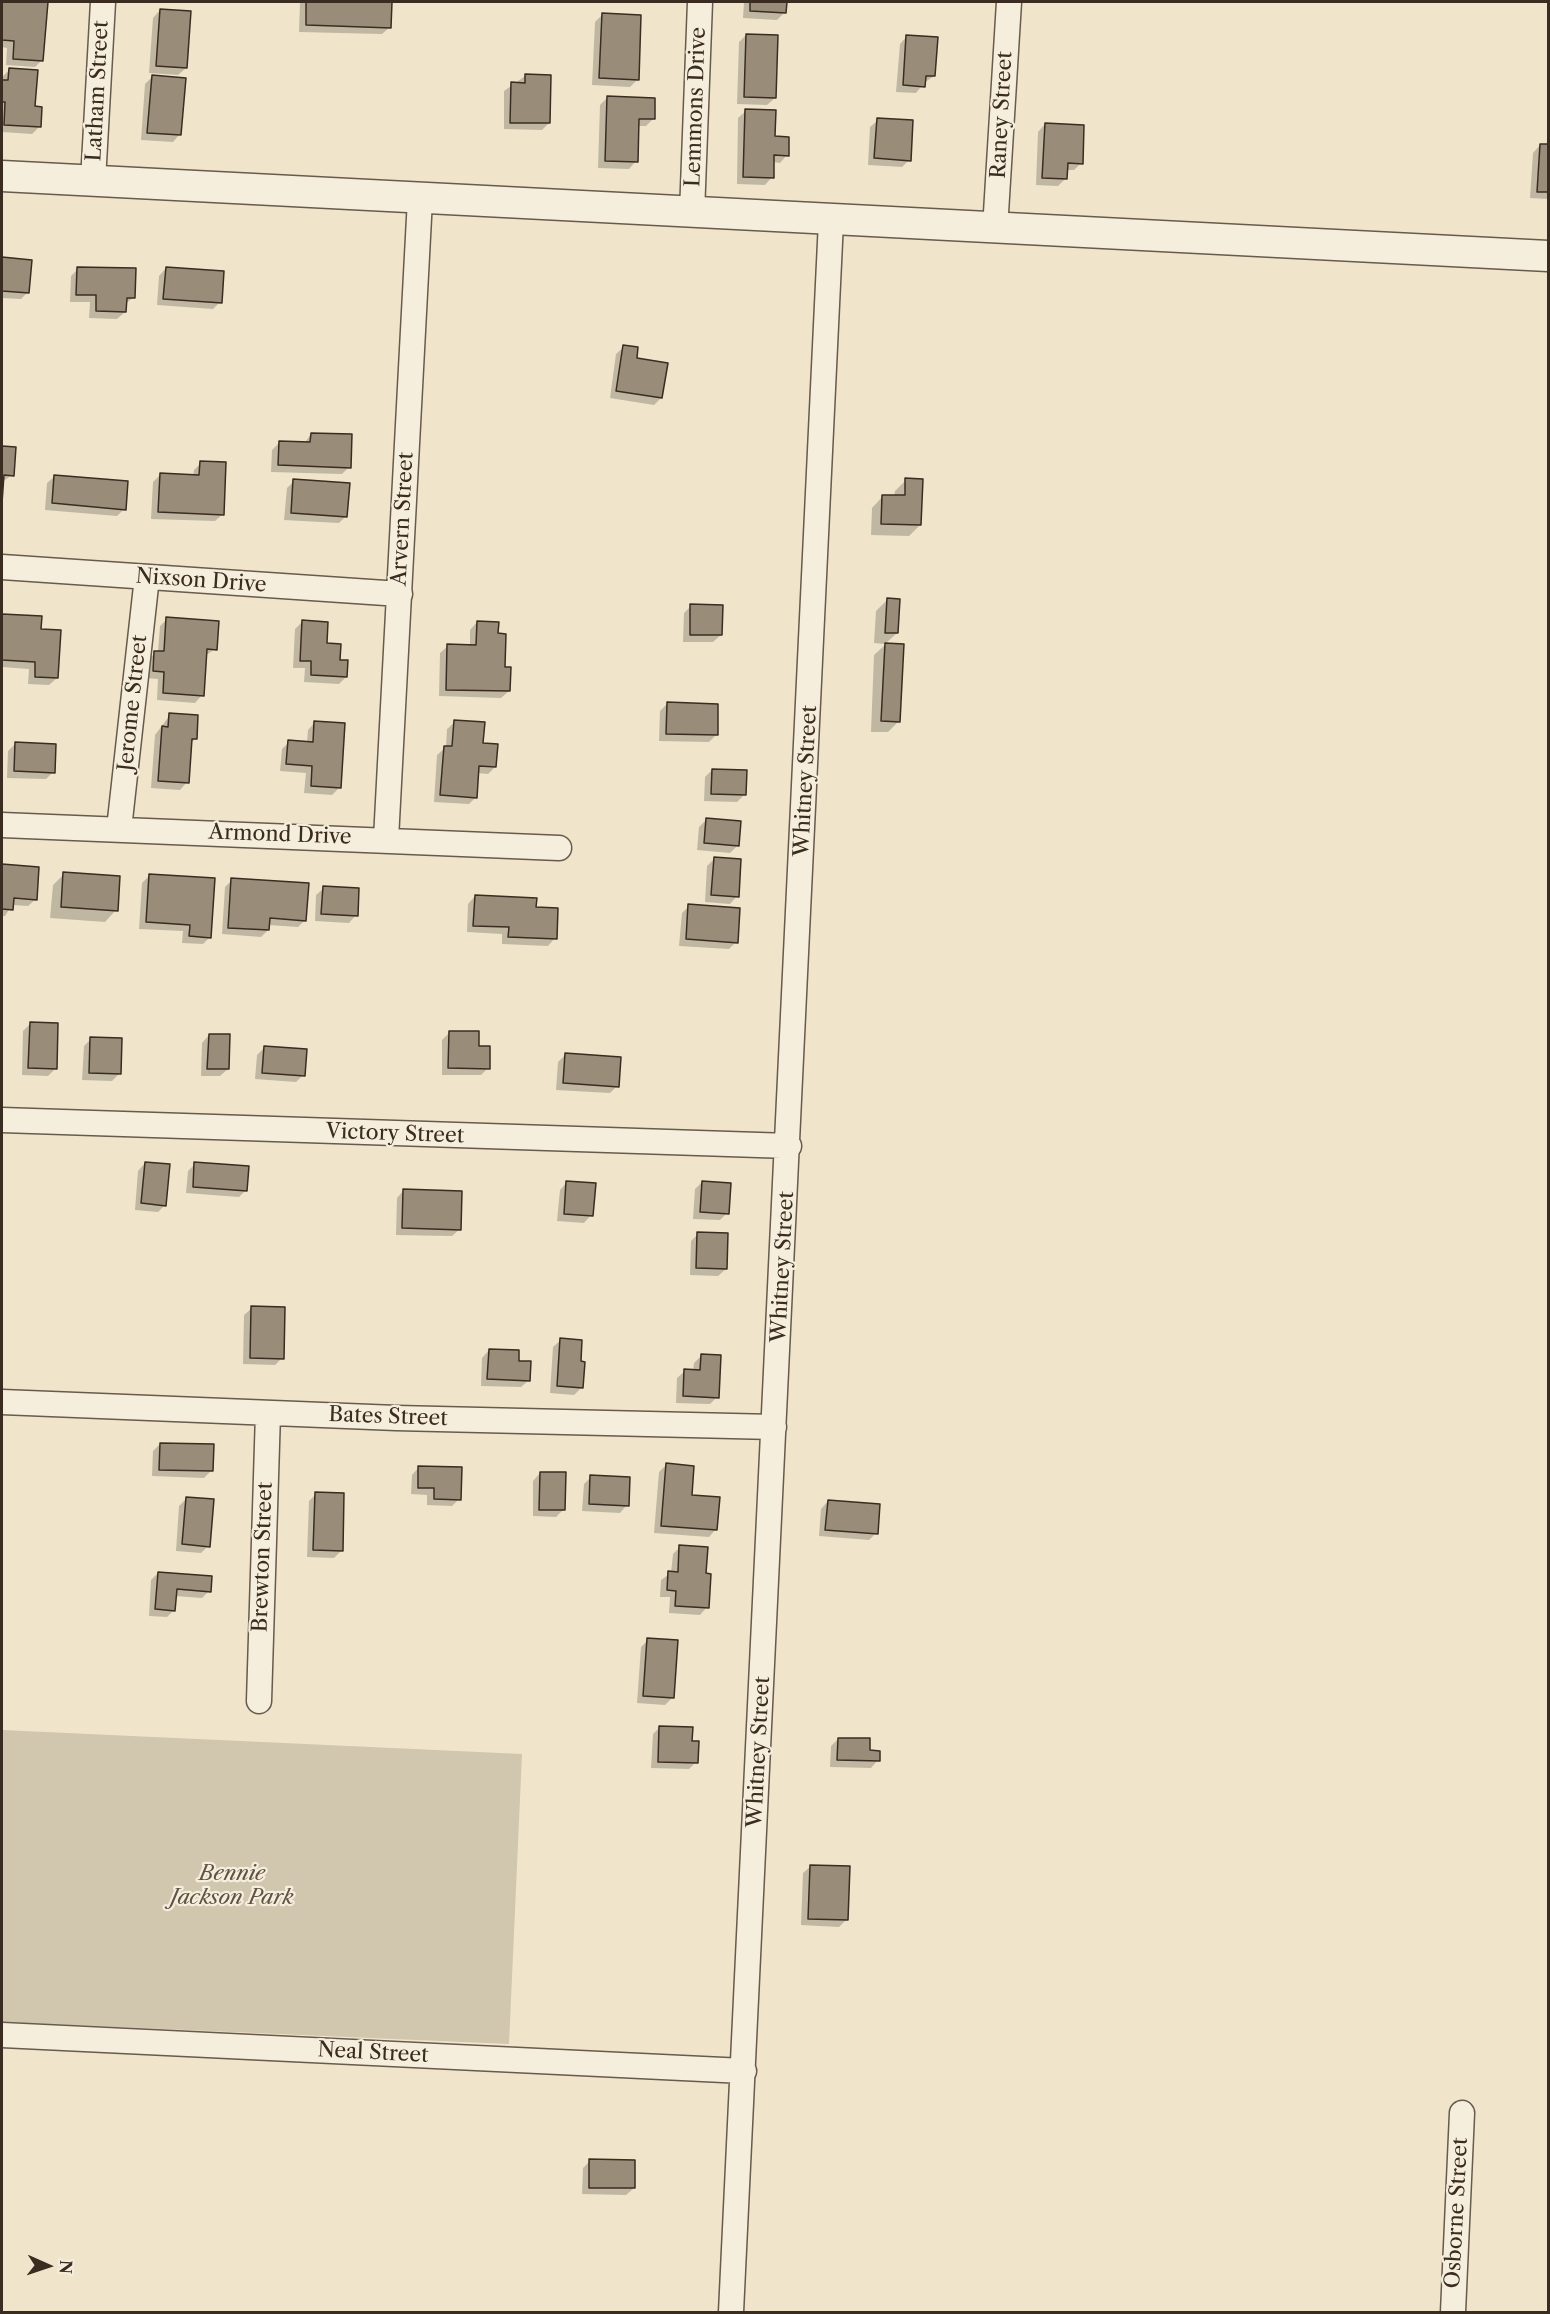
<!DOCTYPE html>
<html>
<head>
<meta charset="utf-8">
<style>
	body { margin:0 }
	#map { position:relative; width:1550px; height:2314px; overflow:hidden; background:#f0e5cb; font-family:"Libre Caslon Text",serif }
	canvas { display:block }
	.frame { position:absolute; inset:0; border:3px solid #3b2c21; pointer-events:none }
	.north { position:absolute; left:18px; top:2236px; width:60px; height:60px; -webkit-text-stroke:4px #f5eedd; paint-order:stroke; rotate:93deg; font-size:16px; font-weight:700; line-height:24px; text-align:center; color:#3b2c21 }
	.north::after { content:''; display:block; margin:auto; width:21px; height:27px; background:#3b2c21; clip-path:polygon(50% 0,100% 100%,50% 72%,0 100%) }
</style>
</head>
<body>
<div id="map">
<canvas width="1550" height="2314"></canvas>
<div class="frame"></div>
<div class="north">N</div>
</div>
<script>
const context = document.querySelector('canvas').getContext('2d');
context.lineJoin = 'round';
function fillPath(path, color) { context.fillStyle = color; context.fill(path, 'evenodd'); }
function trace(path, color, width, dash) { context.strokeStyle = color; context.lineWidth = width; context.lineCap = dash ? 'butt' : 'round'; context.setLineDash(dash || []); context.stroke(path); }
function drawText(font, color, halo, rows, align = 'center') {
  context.font = font + ' "Libre Caslon Text",serif'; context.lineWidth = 4.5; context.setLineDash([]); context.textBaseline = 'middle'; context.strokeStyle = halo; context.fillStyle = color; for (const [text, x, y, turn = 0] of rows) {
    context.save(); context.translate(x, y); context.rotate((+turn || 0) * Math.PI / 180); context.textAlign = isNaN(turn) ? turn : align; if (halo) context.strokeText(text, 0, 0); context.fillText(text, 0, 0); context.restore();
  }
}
fillPath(new Path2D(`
	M2,1730L522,1754L509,2044L2,2022Z`), '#d1c6ae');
fillPath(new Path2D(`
	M2,2L46,3L42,60L35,67L6,65L7,48L2,47Z
	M300,2H391L390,27L382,34L299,32Z
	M744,2H785L784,13L777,20L743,18Z
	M160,10L186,68L178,75L149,73L153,18Z
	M602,15L638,79L630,87L592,85L595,22Z
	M746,35L775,98L767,105L737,104L739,42Z
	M907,36L934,76L924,83L916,93L896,92L900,44Z
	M9,70L34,108L39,127L32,134L2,132V77Z
	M525,76L549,123L542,130L504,129V91Z
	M152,77L180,134L173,142L141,140L145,84Z
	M608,97L653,119L646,126H638L636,161L629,169L598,168L600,105Z
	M746,111L787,155L780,163L773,162L772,177L765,185L737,184L738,118Z
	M878,120L909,160L902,167L868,165L870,127Z
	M1045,124L1081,163L1074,170H1066L1065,179L1058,186L1036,185L1038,132Z
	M1540,145L1548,146V199L1530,198L1533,153Z
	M2,259L31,261L28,292L21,299L2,298Z
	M166,268L220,302L213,309L157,305L159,276Z
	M78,269L134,297L125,304V312L117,319L89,318L90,302H70L71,276Z
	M624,347L661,398L654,405L610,398L616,354Z
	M311,434L349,467L342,474L271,472L272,450L279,443L304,444Z
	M2,448L14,449L12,475L2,482V492Z
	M201,463L223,514L215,521L151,519L153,482L160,475L193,476L194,470Z
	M55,476L124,509L117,516L45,510L47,483Z
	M906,480L920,525L909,536L871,535L872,508L883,496L894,497L895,491Z
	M294,481L346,516L339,523L284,520L287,488Z
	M887,600L897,633L885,644L874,643L876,611Z
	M691,606L721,635L713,642H683L684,613Z
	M2,615L40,617L39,631L57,678L49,685L28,684L29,669L2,667Z
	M167,619L215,649L205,656L202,695L195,703L157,700L158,679L146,678L147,659L158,652L160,626Z
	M302,622L339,661L346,677L339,684L304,682L305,668H293L295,629Z
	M477,622L496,635L509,691L501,698L439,696L440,653L448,646H470V630Z
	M886,644L899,721L888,732H871L874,655Z
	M668,703L716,735L709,742L659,741L660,711Z
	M170,715L195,739L190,744L187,782L180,790L151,788L155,735Z
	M315,722L339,788L332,795L304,793L306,773L280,771L282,749L289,742L307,743L308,730Z
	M455,722L482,745L495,767L488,774L477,773L476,797L469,804L434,802L437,755L446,747L447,729Z
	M15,744L53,772L46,779L7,778L8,751Z
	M712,770L744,795L737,802L704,801L705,777Z
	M707,819L737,846L730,853L697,850L699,827Z
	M715,858L737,896L730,904L705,902L707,866Z
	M2,866L38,868L36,899L28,906L12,905L5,916H2Z
	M64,874L116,910L105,922L50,918L53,885Z
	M149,876L210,937L203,944L182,943L183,931L139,929L142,883Z
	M232,880L305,920L298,927L268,925V930L261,937L222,934L225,887Z
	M324,888L356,915L349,923L315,921L316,895Z
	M475,896L535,908L555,938L548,946L502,944V934L467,932L468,904Z
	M689,906L736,942L729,949L679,946L682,913Z
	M31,1023L55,1069L48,1076L22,1075L23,1031Z
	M450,1032L477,1048L488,1068L481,1075H442V1040Z
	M209,1035L228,1069L220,1076H201L202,1043Z
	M91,1039L120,1073L112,1081L82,1080L84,1046Z
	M265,1047L303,1075L296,1082L255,1079L257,1055Z
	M565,1055L617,1086L610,1093L556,1090L558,1062Z
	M145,1163L165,1205L158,1212L135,1210L138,1171Z
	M195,1164L246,1190L239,1197L186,1193L188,1171Z
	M567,1182L591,1215L584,1223L557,1221L560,1190Z
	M702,1182L727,1213L720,1220L693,1219L695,1189Z
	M404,1190L460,1229L452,1236L396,1235L397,1198Z
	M698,1234L726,1269L718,1276L690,1275L691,1241Z
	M252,1308L282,1358L275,1365L243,1364L244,1315Z
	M561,1340L579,1363L581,1388L574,1395L550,1393L553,1347Z
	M489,1350L518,1363L529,1380L521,1387L481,1386L482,1358Z
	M701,1356L717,1397L710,1404L676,1403L677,1378L685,1371H693L694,1363Z
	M160,1444L212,1470L204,1478L152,1476L153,1451Z
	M666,1465L716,1529L709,1537L654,1533L659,1472Z
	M419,1467L459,1499L452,1506L427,1505V1495L411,1494L412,1475Z
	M540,1473L564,1509L556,1517L533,1516V1481Z
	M591,1477L627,1505L620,1513L582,1511L584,1484Z
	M316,1494L341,1551L334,1558L307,1557L309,1501Z
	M186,1499L208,1546L201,1553L176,1551L179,1506Z
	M828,1501L876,1533L869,1540L819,1536L821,1509Z
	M680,1547L704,1575L707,1607L700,1615L669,1613L670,1597H660L661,1580L671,1573L673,1554Z
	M158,1573L209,1591L202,1598L175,1596L174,1610L167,1617L149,1616L151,1580Z
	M648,1640L673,1697L665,1705L637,1703L641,1647Z
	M660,1727L691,1742L696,1762L689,1769L651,1768L653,1734Z
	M838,1739L868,1752L878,1760L871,1768L830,1767L831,1746Z
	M811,1866L846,1920L839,1927L801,1925L803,1873Z
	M590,2161L634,2188L626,2195L582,2194L583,2168Z`), '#0003');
const building = new Path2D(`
	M2,2H48L43,61L13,59L14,41L2,40Z
	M306,2H392L391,28L306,25Z
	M750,2H787L786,13L750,11Z
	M160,9L191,11L187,68L156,66Z
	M602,13L641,15L639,80L599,78Z
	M746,34L778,35L776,98L744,97Z
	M906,35L938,37L935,76H926L925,87L903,85Z
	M9,68L38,70L35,106L42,107L41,127L4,125L5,102H2V80H8Z
	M525,74L551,75L550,123H510L511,82L525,83Z
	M152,75L186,78L181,135L147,133Z
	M607,96L655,98V119H639L638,162L605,161Z
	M745,109L776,110L775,136L789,137V156L774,155V178L743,177Z
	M877,118L913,120L911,161L874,158Z
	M1045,123L1084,125L1083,164L1068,163L1067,179L1042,178Z
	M1540,144H1548V192H1537Z
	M2,257L32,260L29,293L2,291Z
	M77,267L136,268L135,298H127L126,312L96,311V295H76Z
	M166,267L224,271L222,303L163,299Z
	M623,345L638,347L637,358L668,363L662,398L616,391Z
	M311,433L352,434L351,468L278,465L279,441L310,442Z
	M2,446L16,447L14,476L4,475L2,503Z
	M200,461L226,462L224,515L158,512L160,473L199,475Z
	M54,475L128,481L126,510L52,503Z
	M905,478L923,479L921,525L881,524L882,495H905Z
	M293,479L350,483L347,517L291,513Z
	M887,598L900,599L898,633H885Z
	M690,604L723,605L722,635H690Z
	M2,614L42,616L41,629L61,630L58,678L35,677V662L2,660Z
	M166,617L219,621L217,650L207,649L204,696L163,693L164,672L153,671L154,651H164Z
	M302,620L328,622L327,643L341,644L340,660H348L347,677L311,675V661H300Z
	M477,621L499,622L498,633L506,634L505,667H511L510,691L446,690L447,644L476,645Z
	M885,643L904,644L900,722L881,721Z
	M667,702L718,704V735L666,734Z
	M169,713L198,715L197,739H192L189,783L158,781L162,726L168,727Z
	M454,720L485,722L483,743L498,744L496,767L479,766L477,798L440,795L444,746H452Z
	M314,721L345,723L341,788L311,786L312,766L286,764L288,740L313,742Z
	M15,742L56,744L55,773L14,771Z
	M712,769L747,770L746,795L711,794Z
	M706,818L741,821L739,846L704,843Z
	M714,857L741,859L739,897L711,895Z
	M2,864L39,867L37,900L14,898L13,910L2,909Z
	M63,872L120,876L118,911L61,907Z
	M149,874L215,878L211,938L189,936L190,925L146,922Z
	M231,878L309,883L306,921L270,918L269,930L228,928Z
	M323,886L359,888L358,916L321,914Z
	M475,895L537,898L536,907L558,908L557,939L508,937L509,927L473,926Z
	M688,904L740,908L738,943L686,939Z
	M30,1022L58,1023L57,1069L28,1068Z
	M449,1031H479V1046H490V1069L448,1068Z
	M209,1034H230L229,1069H207Z
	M90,1037L122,1038L121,1074L89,1073Z
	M264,1046L307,1049L305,1076L262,1073Z
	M565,1053L621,1057L619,1087L563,1083Z
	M145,1162L170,1164L166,1206L141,1203Z
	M194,1162L249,1166L247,1191L193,1187Z
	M566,1181L596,1183L593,1216L564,1214Z
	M702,1181L731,1183L729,1214L700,1212Z
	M403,1189L462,1191L461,1230L402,1228Z
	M697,1232L728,1233L727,1269L696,1268Z
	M251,1306L285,1307L284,1359L250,1358Z
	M560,1338L582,1340L581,1361L585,1362L583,1388L557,1386Z
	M489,1349L519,1350V1361H531L530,1381L487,1379Z
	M701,1354L721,1355L719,1398L683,1396L684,1369L700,1370Z
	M160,1443L214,1444L213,1471L159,1470Z
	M666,1463L694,1466L692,1495L720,1497L717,1530L661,1526Z
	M418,1466L462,1467L461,1500L434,1499V1488H418Z
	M540,1472H566L565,1510H539Z
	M590,1475L630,1477L629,1506L589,1504Z
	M315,1492L344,1493L343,1551L313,1550Z
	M186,1497L214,1499L210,1547L182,1544Z
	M828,1500L880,1504L878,1534L825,1530Z
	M679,1545L708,1547L706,1573L711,1574L709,1608L675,1606L676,1591L667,1590L668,1571L678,1572Z
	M158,1572L212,1576L211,1592L177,1589L175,1611L155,1609Z
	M647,1638L678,1640L674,1698L643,1696Z
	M659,1726L693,1727L692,1741H699L698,1763L658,1762Z
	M838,1738H870V1750L880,1751V1761L837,1760Z
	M810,1865L850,1866L848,1920L808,1919Z
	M589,2159L635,2160V2188H589Z`);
fillPath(building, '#998c79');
trace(building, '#3b2c21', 1.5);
const minor = new Path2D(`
	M93,181L103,2
	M692,213L700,2
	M995,229L1009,2
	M2,567L400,594
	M2,825L559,848
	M119,829L147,577
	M386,839L420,199
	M2,1120L789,1146
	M2,1402L396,1418L774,1427
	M259,1701L268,1413
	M2,2035L744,2071
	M731,2312L831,221
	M1453,2312L1462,2113`);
const tertiary = new Path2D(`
	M2,176L1548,256`);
trace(minor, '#685a4c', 27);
trace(tertiary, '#685a4c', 33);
trace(minor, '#f5eedd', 24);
trace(tertiary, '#f5eedd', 30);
drawText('21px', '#3b2c21', '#f5eedd', [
	["Latham Street",98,91,-87],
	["Lemmons Drive",696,107,-88],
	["Raney Street",1002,115,-87],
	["Arvern Street",403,519,-87],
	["Nixson Drive",201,581,4],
	["Jerome Street",133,703,-84],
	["Whitney Street",806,781,-87],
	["Armond Drive",280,835,2],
	["Victory Street",395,1134,2],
	["Whitney Street",783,1267,-87],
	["Bates Street",388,1417,2],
	["Brewton Street",263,1557,-88],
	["Whitney Street",759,1752,-87],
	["Neal Street",373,2053,3],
	["Osborne Street",1457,2213,-87]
]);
drawText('italic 21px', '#605244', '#f5eedd', [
	["Bennie",232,1874],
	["Jackson Park",232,1898]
]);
</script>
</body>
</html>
